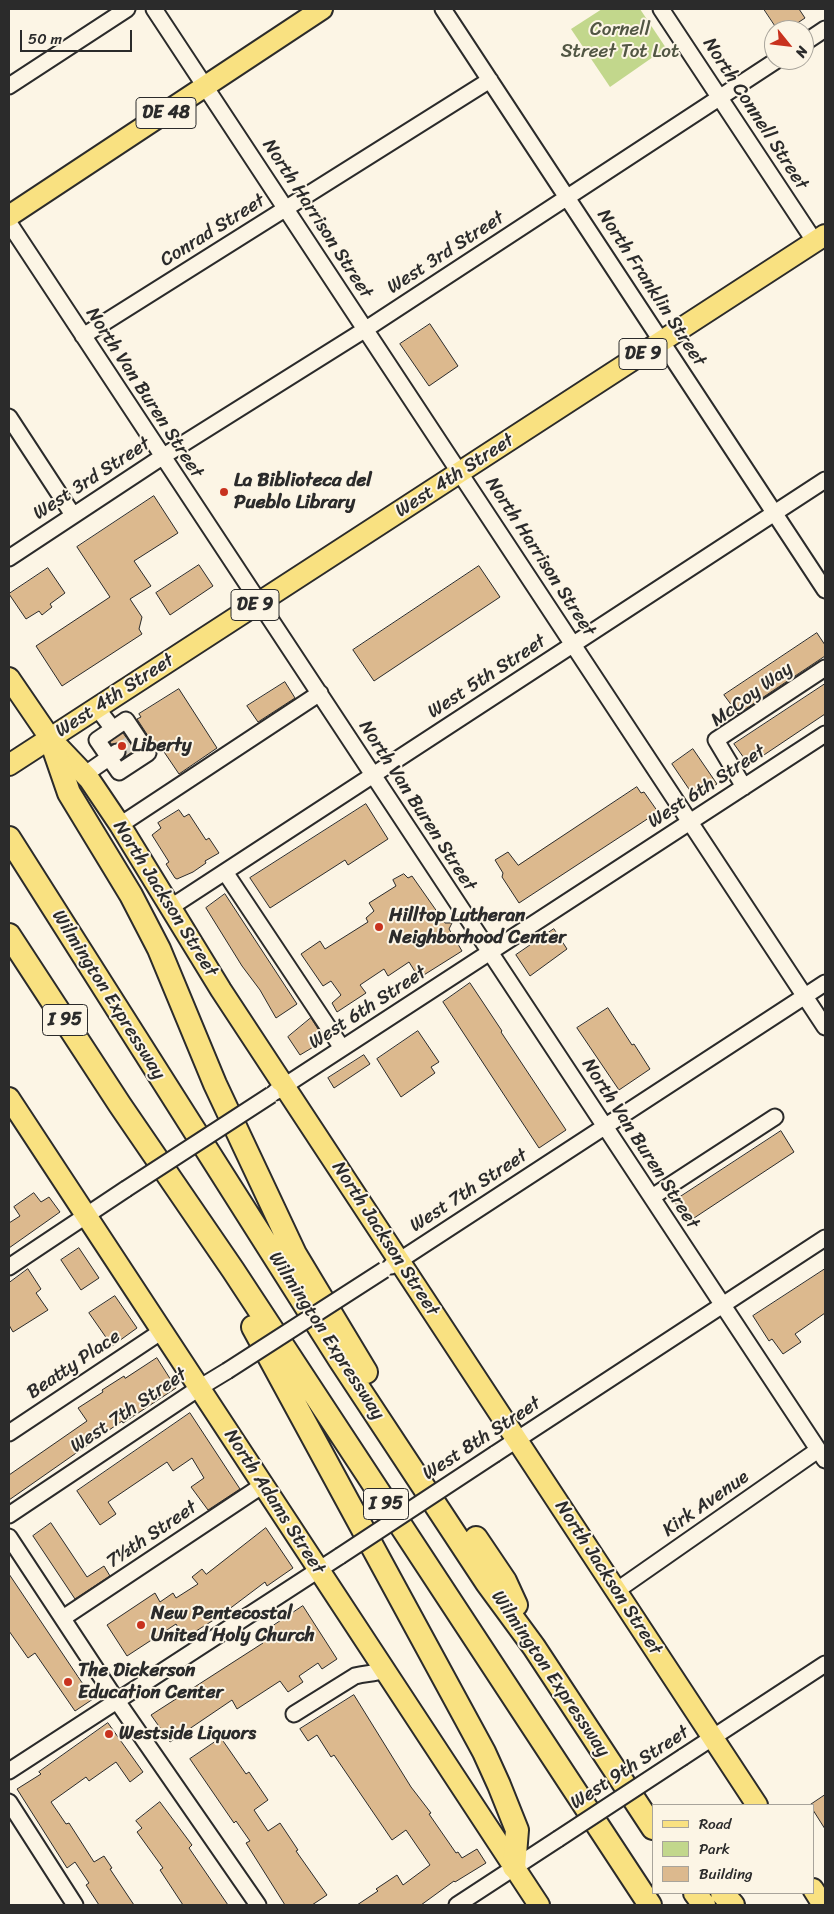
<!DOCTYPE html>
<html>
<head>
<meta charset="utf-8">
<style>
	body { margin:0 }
	#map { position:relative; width:834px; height:1914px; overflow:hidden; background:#fcf5e5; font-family:Sriracha,sans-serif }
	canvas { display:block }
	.frame { position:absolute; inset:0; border:10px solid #2b2b2b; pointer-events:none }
	.legend { position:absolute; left:652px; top:1804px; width:162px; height:90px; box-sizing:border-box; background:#fcf5e5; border:1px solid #a8a49b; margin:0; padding:6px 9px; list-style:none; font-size:15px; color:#2b2b2b }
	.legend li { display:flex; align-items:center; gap:10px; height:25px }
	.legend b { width:25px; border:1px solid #a8a49b }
	.north { position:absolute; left:764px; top:20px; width:50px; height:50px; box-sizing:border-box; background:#fcf5e5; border:1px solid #a8a49b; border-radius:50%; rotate:119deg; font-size:14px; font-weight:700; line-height:20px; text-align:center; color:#2b2b2b }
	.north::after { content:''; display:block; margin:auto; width:18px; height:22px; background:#c8321e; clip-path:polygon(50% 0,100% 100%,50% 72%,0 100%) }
	.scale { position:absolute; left:20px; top:30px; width:112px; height:22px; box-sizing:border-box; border:2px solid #2b2b2b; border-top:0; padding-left:6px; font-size:15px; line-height:18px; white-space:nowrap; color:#2b2b2b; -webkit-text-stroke:4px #fcf5e5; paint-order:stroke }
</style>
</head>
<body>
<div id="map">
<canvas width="834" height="1914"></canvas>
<div class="frame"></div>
<ul class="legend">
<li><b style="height:6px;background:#f9e181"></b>Road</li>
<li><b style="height:14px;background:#c2d78c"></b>Park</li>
<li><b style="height:14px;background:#dcb98e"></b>Building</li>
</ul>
<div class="north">N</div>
<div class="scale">50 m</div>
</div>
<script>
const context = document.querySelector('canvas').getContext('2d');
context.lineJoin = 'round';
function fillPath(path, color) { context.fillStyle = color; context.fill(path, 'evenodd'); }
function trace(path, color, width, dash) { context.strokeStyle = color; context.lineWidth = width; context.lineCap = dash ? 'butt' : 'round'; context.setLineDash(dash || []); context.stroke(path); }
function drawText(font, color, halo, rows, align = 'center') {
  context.font = font + ' Sriracha,sans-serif'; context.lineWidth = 4; context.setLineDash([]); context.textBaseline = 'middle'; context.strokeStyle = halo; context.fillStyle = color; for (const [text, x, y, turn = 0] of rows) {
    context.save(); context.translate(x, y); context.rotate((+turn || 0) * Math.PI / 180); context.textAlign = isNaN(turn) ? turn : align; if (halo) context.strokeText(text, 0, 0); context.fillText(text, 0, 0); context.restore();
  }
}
fillPath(new Path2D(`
	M602,9H640L666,48L610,87L571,29Z`), '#c2d78c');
const building = new Path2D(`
	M764,9H799L805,18L787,30H778Z
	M430,324L458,366L429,386L400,344Z
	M154,496L178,533L134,561L151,586L130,599L142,617L139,629L142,634L62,686L36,646L110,597L77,547Z
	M199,565L213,586L170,615L156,593Z
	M479,566L500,597L374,681L353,650Z
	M48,568L65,593L50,604L52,607L42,615L39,611L26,619L9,594Z
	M817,633L825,645V656L738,714L724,695Z
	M285,682L295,698L258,722L247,706Z
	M825,684V714L749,765L734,744Z
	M179,689L217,748L179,774L158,743L154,745L137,719L141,717L139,714Z
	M123,733L135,750L125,757L126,752L124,746L121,743L111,744L110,742Z
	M693,749L717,784L695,798L672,764Z
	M637,787L641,793L644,792L658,812L519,903L502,877L503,873L495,860L508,852L518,865Z
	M366,804L388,839L348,865L345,860L270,908L250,878Z
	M179,810L184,817L189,814L206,840L209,838L219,853L205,861L206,863L193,872L177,879L175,878L166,864L169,862L152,835L161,828L158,823Z
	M404,874L408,878L412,876L445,923H452L449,929L462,951L419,978L409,962L388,976L384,969L360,985L366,993L337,1012L332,1003L341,995L331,981L323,986L301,954L320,941L325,949L368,922L366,918L374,911L369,903L396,886L393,880Z
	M225,894L297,1004L276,1018L260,990L242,966L206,908Z
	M554,929L567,949L530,976L516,955Z
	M470,983L502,1031L501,1032L566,1130L539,1148L443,1002Z
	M608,1008L632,1045L634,1044L650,1069L619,1090L577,1028Z
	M311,1018L325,1040L300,1055L288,1037Z
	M418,1031L439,1062L431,1067L435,1073L401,1097L377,1059Z
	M364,1055L370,1064L334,1088L328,1078Z
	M781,1131L794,1152L688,1222L674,1201Z
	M34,1193L41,1202L49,1197L60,1212L9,1248V1223L20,1216L14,1207Z
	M79,1248L99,1278L81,1290L61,1260Z
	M28,1269L41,1289L36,1293L48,1310L13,1332L9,1325V1283Z
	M825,1269V1313L795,1334L801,1342L783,1354L772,1339L769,1341L753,1316Z
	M115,1296L137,1328L112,1346L89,1313Z
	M157,1358L176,1388L123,1423L122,1421L9,1500V1475L87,1421L78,1408L103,1392L102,1390L124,1376L125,1378Z
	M190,1413L240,1489L208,1510L191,1487L204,1478L192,1458L173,1471L167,1462L108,1502L116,1514L100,1525L77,1491Z
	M51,1523L87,1577L104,1566L110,1576L75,1599L33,1536Z
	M266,1528L293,1568L267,1586L265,1582L220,1616L185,1638L176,1624L127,1656L107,1625L155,1593L160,1602L173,1593L176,1598L198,1584L192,1577L202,1569L206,1574Z
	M9,1574L93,1699L75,1711L35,1653L28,1658L9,1631Z
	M303,1606L337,1659L322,1669L318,1663L299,1676L303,1682L288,1692L280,1681L237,1709L232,1700L170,1742L151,1715L263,1643L258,1636Z
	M354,1695L411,1787L431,1813L429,1814L456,1853L458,1852L462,1858L477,1849L486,1863L455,1882L454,1881L421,1905H357L378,1891L376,1889L397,1875L403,1885L430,1865L406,1830L392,1840L334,1755L331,1757L317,1735L308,1741L300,1729Z
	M108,1723L143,1772L130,1782L116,1762L89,1781L86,1777L51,1802L66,1824L69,1823L94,1862L104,1856L112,1868L110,1869L134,1905H99L86,1885L89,1883L75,1862L67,1868L17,1789L41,1774L39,1772Z
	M221,1738L246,1774L249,1772L268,1800L254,1810L268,1831L280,1823L298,1850L296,1851L327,1895L312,1905H285L246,1843L250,1841L236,1821L234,1823L190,1759Z
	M825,1795V1829L813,1810V1805H810Z
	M160,1802L192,1845L189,1848L228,1905H183L160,1870L163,1868L137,1832L142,1828L136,1821Z`);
fillPath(building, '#dcb98e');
trace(building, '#2b2b2b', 1);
trace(new Path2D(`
	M117,752L134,741`), '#d2cdc0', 15, [15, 8]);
const minor = new Path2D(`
	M154,9L825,1027
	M443,9L825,590
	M661,9L815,242
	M804,43L825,29
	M9,86L127,9
	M9,223L825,1460
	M83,336L490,80
	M9,417L73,515
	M9,558L162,457L366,329L777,60
	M97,708L113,729L97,740L119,772L148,753L126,720L113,729
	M84,775L117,752
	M744,787L716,740L825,668
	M120,825L320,693
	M225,872L342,1048
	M171,907L825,480
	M275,1092L825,734
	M652,1197L775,1117
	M391,1266L825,983
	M9,1267L126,1189
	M9,1433L162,1331
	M495,1454L825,1238
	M9,1515L199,1388L227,1371
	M9,1537L117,1701L258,1905
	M616,1591L818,1450
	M63,1618L263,1485
	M294,1714L355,1676C366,1673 374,1674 384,1670
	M683,1757L825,1664
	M9,1771L340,1556
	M9,1802L75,1905
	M457,1905L558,1839`);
const major = new Path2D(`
	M9,216L322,9
	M9,678L50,738L89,779L120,825L221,990L757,1805
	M9,765L825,235
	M9,1098L539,1905
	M813,1889L823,1905`);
const highway = new Path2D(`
	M50,738L69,793L131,895L159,949L215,1084L295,1254L366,1372
	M9,838L340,1360L487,1583L534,1647L653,1828
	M9,935L120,1105L233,1270L650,1905
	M253,1327L484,1752L499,1785L517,1830L514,1867
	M476,1538L505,1581L516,1605
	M695,1893L704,1905
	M722,1893L733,1905`);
trace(minor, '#2b2b2b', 19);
trace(major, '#2b2b2b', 24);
trace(highway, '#2b2b2b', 26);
trace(minor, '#fcf5e5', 15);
trace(major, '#f9e181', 20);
trace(highway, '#f9e181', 22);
const minorBridge = new Path2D(`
	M126,1189L271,1095
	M227,1371L384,1270
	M340,1556L495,1454
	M558,1839L683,1757`);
trace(minorBridge, '#2b2b2b', 19, []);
trace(minorBridge, '#fcf5e5', 15);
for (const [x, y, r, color] of [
	[224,492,5,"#c8321e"],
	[122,746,5,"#c8321e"],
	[379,927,5,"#c8321e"],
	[141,1625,5,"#c8321e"],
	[68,1682,5,"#c8321e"],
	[109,1734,5,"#c8321e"]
]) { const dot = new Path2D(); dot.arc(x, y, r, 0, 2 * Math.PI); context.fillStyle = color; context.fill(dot); trace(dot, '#fcf5e5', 2); }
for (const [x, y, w] of [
	[166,113,60],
	[643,354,48],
	[255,605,48],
	[65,1020,45],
	[386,1504,45]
]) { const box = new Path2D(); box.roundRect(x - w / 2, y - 15.5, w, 31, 4); context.fillStyle = '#fcf5e5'; context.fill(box); trace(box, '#2b2b2b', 1); }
drawText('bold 18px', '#2b2b2b', null, [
	["DE 48",166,113],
	["DE 9",643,354],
	["DE 9",255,605],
	["I 95",65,1020],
	["I 95",386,1504]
]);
drawText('19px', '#515643', '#fcf5e5', [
	["Cornell",620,30],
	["Street Tot Lot",620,52]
]);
drawText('19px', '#2b2b2b', '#fcf5e5', [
	["North Connell Street",755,114,57],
	["North Harrison Street",317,219,57],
	["Conrad Street",213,231,-32],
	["West 3rd Street",446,253,-33],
	["North Franklin Street",651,288,57],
	["North Van Buren Street",144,393,57],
	["West 4th Street",455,476,-33],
	["West 3rd Street",92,479,-33],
	["North Harrison Street",540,557,57],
	["West 5th Street",487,677,-33],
	["McCoy Way",752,695,-36],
	["West 4th Street",115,696,-33],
	["West 6th Street",707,787,-33],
	["North Van Buren Street",417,806,57],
	["North Jackson Street",165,899,58],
	["Wilmington Expressway",108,995,58],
	["West 6th Street",368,1008,-33],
	["North Van Buren Street",640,1144,57],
	["West 7th Street",469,1191,-33],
	["North Jackson Street",385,1239,57],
	["Wilmington Expressway",326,1336,57],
	["Beatty Place",74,1365,-34],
	["West 7th Street",129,1411,-34],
	["West 8th Street",482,1439,-33],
	["North Adams Street",274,1502,57],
	["Kirk Avenue",706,1504,-35],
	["7½th Street",152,1535,-34],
	["North Jackson Street",608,1578,57],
	["Wilmington Expressway",550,1674,56],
	["West 9th Street",630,1768,-33]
]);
drawText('bold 19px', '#2b2b2b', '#fcf5e5', [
	["La Biblioteca del",234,481],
	["Pueblo Library",234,503],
	["Liberty",132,746],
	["Hilltop Lutheran",389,916],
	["Neighborhood Center",389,938],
	["New Pentecostal",151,1614],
	["United Holy Church",151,1636],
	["The Dickerson",78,1671],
	["Education Center",78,1693],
	["Westside Liquors",119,1734]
], 'left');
</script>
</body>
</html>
